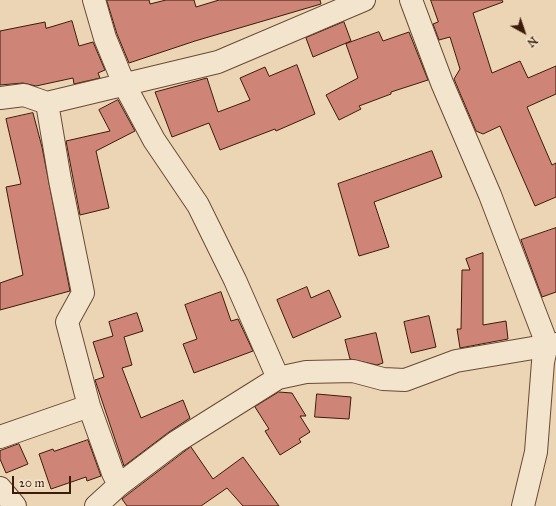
<!DOCTYPE html>
<html>
<head>
<meta charset="utf-8">
<style>
	body { margin:0 }
	#map { position:relative; width:556px; height:506px; overflow:hidden; background:#ecd5b4; font-family:"IM FELL Great Primer",serif }
	canvas { display:block }
	.north { position:absolute; left:504px; top:12px; width:40px; height:40px; -webkit-text-stroke:3px #f3e4ce; paint-order:stroke; rotate:140deg; font-size:11px; font-weight:700; line-height:16px; text-align:center; color:#3d1b0a }
	.north::after { content:''; display:block; margin:auto; width:14px; height:18px; background:#3d1b0a; clip-path:polygon(50% 0,100% 100%,50% 72%,0 100%) }
	.scale { position:absolute; left:12px; top:476px; width:59px; height:18px; box-sizing:border-box; border:2px solid #3d1b0a; border-top:0; padding-left:5px; font-size:12px; line-height:14px; white-space:nowrap; color:#3d1b0a; -webkit-text-stroke:3px #f3e4ce; paint-order:stroke }
</style>
</head>
<body>
<div id="map">
<canvas width="556" height="506"></canvas>
<div class="north">N</div>
<div class="scale">20 m</div>
</div>
<script>
const context = document.querySelector('canvas').getContext('2d');
context.lineJoin = 'round';
function fillPath(path, color) { context.fillStyle = color; context.fill(path, 'evenodd'); }
function trace(path, color, width, dash) { context.strokeStyle = color; context.lineWidth = width; context.lineCap = dash ? 'butt' : 'round'; context.setLineDash(dash || []); context.stroke(path); }
const building = new Path2D(`
	M107,0H149L150,4L166,0H194L196,7L219,0H320L321,4L195,41L129,63L117,34Z
	M431,0H502L503,2L473,13L492,73L520,61L528,78L556,66V94L527,107L552,165L556,163V197L535,206L500,126L483,134L476,131L454,79L460,69L450,37L439,40L433,24L438,22Z
	M72,21L79,46L93,42L105,70L98,73L100,78L74,84L73,78L36,86L23,83L0,85V31L45,22L46,28Z
	M344,22L351,41L313,57L306,38Z
	M379,32L383,41L409,32L428,80L391,92V94L359,106L361,109L339,120L326,95L358,78L346,44Z
	M297,65L315,114L276,131L275,129L220,150L209,123L172,137L155,92L207,78L218,112L250,100L240,78L265,67L269,76Z
	M118,100L135,131L96,151L109,208L80,215L66,141L110,131L99,110Z
	M33,113L42,147L70,291L0,310V283L23,275L6,187L21,184L6,119Z
	M432,151L442,177L374,202L389,247L359,256L338,184Z
	M556,228V292L542,297L521,240Z
	M483,253V325L506,321L508,339L460,348L457,329H461L462,270H470L466,259Z
	M307,287L311,298L329,290L341,317L293,338L277,300Z
	M221,292L231,321L238,319L253,351L194,373L183,344L197,339L185,305Z
	M137,313L143,331L124,337L132,365L122,368L141,418L183,400L190,418L169,432L124,466L95,380L104,377L93,342L113,336L109,322Z
	M429,316L436,347L411,353L404,322Z
	M376,333L383,363L377,365L350,359L345,340Z
	M279,392L292,393L306,416H300L310,432L299,439L301,442L280,455L265,431L269,429L255,407Z
	M317,394L351,397L349,419L315,417Z
	M88,440L101,476L87,481L86,477L51,489L39,454L53,449L54,451Z
	M19,444L28,464L6,473L0,459V451Z
	M191,447L213,479L243,457L279,506H243L227,488L201,506H127L122,499L127,495Z`);
fillPath(building, '#ce8477');
trace(building, '#3d1b0a', 1);
const minor = new Path2D(`
	M94,0L105,38L124,84L154,140L198,205L235,280L278,378
	M411,0L442,83L490,195L547,344L543,362L536,452L523,506
	M0,98L24,95L47,103L218,62L364,0
	M47,103L60,180L83,293L67,322L89,406L113,473L119,485
	M0,437L89,406
	M0,488L15,506
	M96,506L119,485L176,442L278,378L306,372L353,371L383,379L405,380L456,361L556,344`);
trace(minor, '#694a34', 24);
trace(minor, '#f3e4ce', 22);
</script>
</body>
</html>
